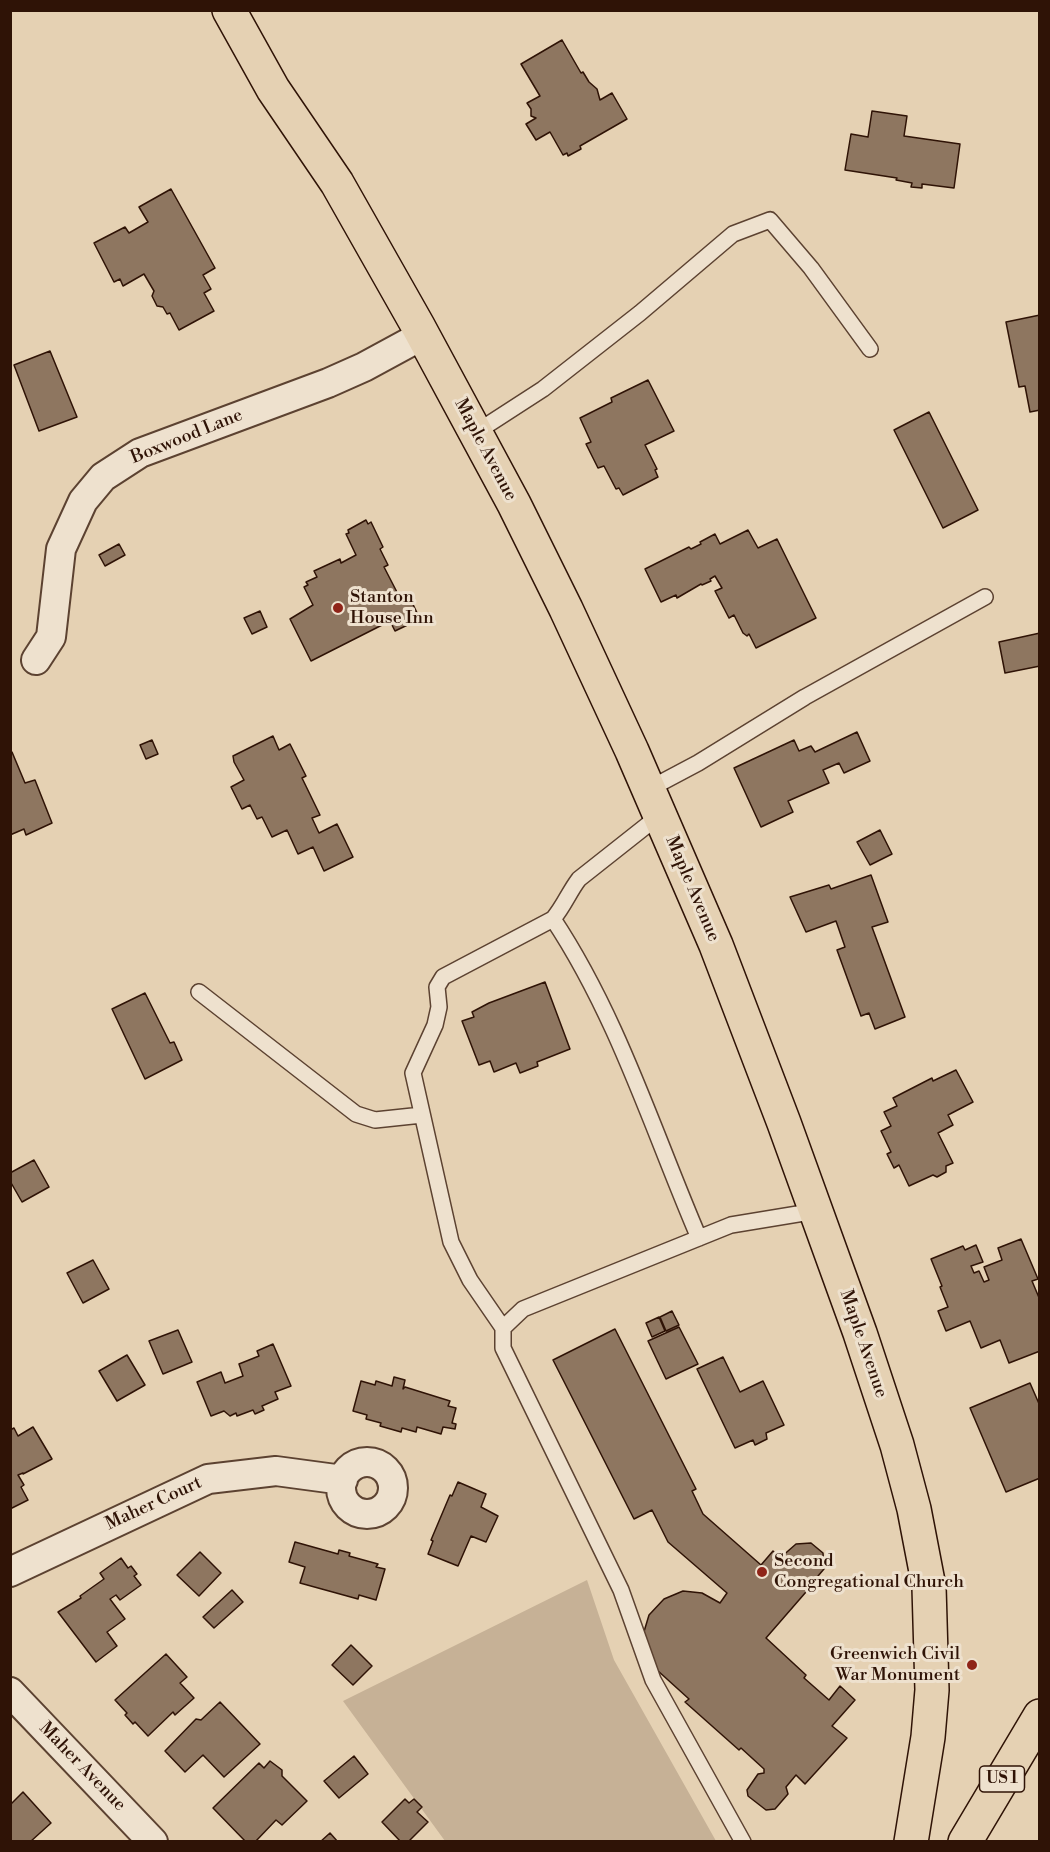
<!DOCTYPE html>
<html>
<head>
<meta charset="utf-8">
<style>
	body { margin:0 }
	#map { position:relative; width:1050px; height:1852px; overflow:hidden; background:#e5d1b3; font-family:"Libre Bodoni",serif }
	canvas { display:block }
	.frame { position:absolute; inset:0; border:12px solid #2f1306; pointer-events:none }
</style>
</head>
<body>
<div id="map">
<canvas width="1050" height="1852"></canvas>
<div class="frame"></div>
</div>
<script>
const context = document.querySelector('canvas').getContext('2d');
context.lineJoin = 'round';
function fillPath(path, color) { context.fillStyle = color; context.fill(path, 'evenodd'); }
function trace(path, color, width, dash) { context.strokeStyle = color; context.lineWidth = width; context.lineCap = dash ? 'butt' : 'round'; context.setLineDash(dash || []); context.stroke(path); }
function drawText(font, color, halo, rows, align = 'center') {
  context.font = font + ' "Libre Bodoni",serif'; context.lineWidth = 6; context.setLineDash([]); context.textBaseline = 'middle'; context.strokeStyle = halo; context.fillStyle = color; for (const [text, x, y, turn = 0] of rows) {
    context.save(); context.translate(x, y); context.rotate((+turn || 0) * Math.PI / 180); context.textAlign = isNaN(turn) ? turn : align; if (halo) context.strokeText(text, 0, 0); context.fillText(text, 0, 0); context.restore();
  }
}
fillPath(new Path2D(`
	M587,1580L614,1660L716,1841H445L343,1701Z`), '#c6b196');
const building = new Path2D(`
	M562,40L581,73L583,72L589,82L597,89L600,100L612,93L627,119L580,146L581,149L568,156L567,153L563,155L550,132L536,140L526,124L536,118L531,116V109L527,103L540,96L521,64Z
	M872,111L907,116L904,136L960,144L954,188L922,184V188L911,187L912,183L896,180L897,178L845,170L851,134L868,137Z
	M171,189L215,268L203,275L211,289L204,293L214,311L179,330L170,313L167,314L163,307L157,306L152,296L154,291L144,274L123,286L120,279L114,282L94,243L125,227L129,233L148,222L139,207Z
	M1040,315V410L1030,412L1025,386L1019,387L1006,322Z
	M50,351L77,417L39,431L14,365Z
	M648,380L674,431L645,445L657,469L655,470L658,477L623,495L619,488L616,489L604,466L598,468L586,444L591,442L580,418L612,402L611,398Z
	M929,412L978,510L943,528L894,430Z
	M366,520L368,524L371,522L383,547L380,549L388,565L384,567L400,598L408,594L420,619L395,631L390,621L311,661L290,619L313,605L304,587L308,585L306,582L317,577L314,571L340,559L341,563L356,555L346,534L349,533L348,530Z
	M748,530L758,548L777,539L816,618L756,648L749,634L747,636L743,633L734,615L729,618L715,591L722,588L715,576L710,579L711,581L702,585L701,584L677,598L676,595L661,602L645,569L689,547L691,549L701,544L700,542L715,534L720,544Z
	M119,544L125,555L105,566L99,555Z
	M260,611L267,627L252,634L244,618Z
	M1040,633V666L1005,673L999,642Z
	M857,732L870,761L844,773L839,763L823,770L829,783L788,801L793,812L761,827L734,768L794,740L799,751L811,746L815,752Z
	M273,736L279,750L290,744L306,776L302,778L320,815L312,818L319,833L337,824L353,857L324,871L313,847L298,854L287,830L272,837L262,817L257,819L250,805L242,809L231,787L244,780L234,762L233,756Z
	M152,740L158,754L146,759L140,745Z
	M10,752H12L25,783L35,780L52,823L26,835L24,829L10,835Z
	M880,830L892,854L870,865L857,842Z
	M871,875L888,922L872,927L905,1017L875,1029L869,1013L861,1016L837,950L845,947L836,921L806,932L790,897L829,885L831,889Z
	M545,982L570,1049L537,1062L538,1066L520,1073L516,1063L494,1072L490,1061L479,1065L462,1021L474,1017L472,1012L489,1003Z
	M145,993L170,1043L174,1042L182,1060L145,1079L112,1009Z
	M956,1070L973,1102L948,1115L953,1125L938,1133L953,1163L946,1166V1172L937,1177L933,1175L909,1186L899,1165L894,1168L887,1154L891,1152L881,1131L891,1126L884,1112L897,1106L893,1098L932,1078L933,1081Z
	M34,1160L49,1187L22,1202L10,1181V1173Z
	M1021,1239L1038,1279L1032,1281L1040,1300V1351L1009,1363L1000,1340L981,1348L970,1321L946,1331L938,1311L948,1307L940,1287L942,1286L931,1259L963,1246L965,1250L976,1245L983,1262L971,1266L974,1273L979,1271L984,1282L989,1280L984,1267L1002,1260L998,1248Z
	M93,1260L109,1289L83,1303L67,1273Z
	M672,1311L679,1325L666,1331L660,1317Z
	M659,1317L665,1331L652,1337L646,1323Z
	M679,1327L698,1364L666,1379L648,1341Z
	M615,1329L696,1489L692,1491L703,1514L761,1565L773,1551L780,1558L796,1544L811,1543L823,1553L824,1569L818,1576L819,1577L766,1638L806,1675L804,1678L829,1700L840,1686L855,1700L832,1726L847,1738L805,1784L796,1775L786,1787L788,1794L775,1809L766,1810L748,1796L747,1790L758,1774L764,1773V1769L741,1748L739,1750L685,1702L689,1699L657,1670L647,1653L643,1635L649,1615L664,1599L683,1591L702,1593L720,1603L727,1593L668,1542L652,1510L634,1519L553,1360Z
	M178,1330L192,1362L163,1374L149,1341Z
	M273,1344L291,1386L275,1392L278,1399L262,1406L264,1410L255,1414L253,1410L237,1416L236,1413L230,1416L224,1411L211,1416L197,1382L221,1372L225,1383L243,1376L239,1364L259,1356L257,1351Z
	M127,1355L145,1385L117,1401L99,1371Z
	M723,1357L740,1392L763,1381L784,1425L766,1433L767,1439L755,1445L753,1440L735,1448L697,1369Z
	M394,1377L405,1380L403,1389L405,1387L450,1401L448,1406L456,1408L452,1423L456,1424L455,1429L443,1427L441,1434L417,1427L416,1432L402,1428L401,1432L380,1426L381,1423L366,1419L367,1415L353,1411L361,1381L375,1385L376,1381L392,1386Z
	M1030,1383L1040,1406V1478L1006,1492L970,1408Z
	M33,1427L52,1459L23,1474V1473L18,1475L24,1485L21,1487L28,1500L10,1509V1430L14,1428L18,1436Z
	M458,1482L486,1494L481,1507L498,1516L486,1542L471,1536L458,1566L428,1554L433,1541L431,1540L450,1495L452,1496Z
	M295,1542L338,1554L339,1550L350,1553L349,1556L378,1564L376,1567L385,1569L376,1600L359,1595L358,1599L300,1583L305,1567L289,1562Z
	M200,1552L221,1573L199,1596L177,1575Z
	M121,1558L128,1568L131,1566L137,1574L134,1576L141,1585L120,1600L116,1595L110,1599L125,1619L107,1632L117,1646L96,1662L58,1612L81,1598L80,1596L104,1579L100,1573Z
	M232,1590L243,1602L214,1628L203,1617Z
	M351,1645L372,1666L353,1685L332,1665Z
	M166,1654L187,1677L180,1683L194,1698L175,1715L173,1712L148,1736L135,1722L133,1724L125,1715L127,1713L115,1700Z
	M220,1702L260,1744L224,1777L203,1755L185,1772L165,1751L196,1719L201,1720Z
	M354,1756L368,1774L339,1798L324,1781Z
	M270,1761L282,1770V1776L307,1801L282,1825L276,1820L255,1842H246L213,1808L259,1763L264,1768Z
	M23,1792L51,1823L30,1842H10V1805Z
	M405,1799L409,1803L414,1799L422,1807L417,1812L428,1822L408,1842H401L382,1822Z
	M330,1833L338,1842H320Z`);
fillPath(building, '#8e7660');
trace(building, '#2f1306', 1.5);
const lane = new Path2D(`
	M475,433L543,389L640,313L733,234L770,220L811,268L870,349
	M649,789L698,763L805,697L985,597
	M553,919C618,1017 653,1131 699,1238
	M199,992L356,1114L375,1120L422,1115
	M503,1328L470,1280L451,1242L413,1073L435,1025L439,1007L437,987L443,977L553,919C564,906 569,892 579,879L660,815
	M743,1842L653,1680L621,1590L503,1348V1328L523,1309L731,1225L816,1211`);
const street = new Path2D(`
	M36,660L51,637L61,549L83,501L103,477L140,453L328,383L364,367L423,335
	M341 1488a26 26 0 1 1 52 0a26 26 0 1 1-52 0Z
	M10,1572L208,1479L276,1471L343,1480
	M10,1692L153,1842`);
const primary = new Path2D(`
	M229,10L273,89L337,183L418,326L514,504L566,609L632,751L716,945L784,1123L860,1333L897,1445L914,1509L929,1587L932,1690L928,1737L911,1842
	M965,1842L1040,1716`);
trace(lane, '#5c4231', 18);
trace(street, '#5c4231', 32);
trace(primary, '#2f1306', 36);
trace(lane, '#eee1ce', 15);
trace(street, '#eee1ce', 28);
trace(primary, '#e5d1b3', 33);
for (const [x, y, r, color] of [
	[338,608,6,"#8f2418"],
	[762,1572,6,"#8f2418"],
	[972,1665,6,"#8f2418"]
]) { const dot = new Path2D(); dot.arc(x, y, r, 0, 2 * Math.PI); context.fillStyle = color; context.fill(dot); trace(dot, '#eee1ce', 2); }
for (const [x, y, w] of [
	[1002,1779,45]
]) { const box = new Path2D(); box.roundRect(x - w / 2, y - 13, w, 26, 4.5); context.fillStyle = '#eee1ce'; context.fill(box); trace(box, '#2f1306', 1.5); }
drawText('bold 16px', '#2f1306', null, [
	["US 1",1002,1779]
]);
drawText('18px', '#2f1306', '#eee1ce', [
	["Boxwood Lane",187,437,-22],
	["Maple Avenue",485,450,62],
	["Maple Avenue",692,889,67],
	["Maple Avenue",863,1344,71],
	["Maher Court",154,1504,-25],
	["Maher Avenue",82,1767,46]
]);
drawText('18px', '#2f1306', '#eee1ce', [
	["Stanton",350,598],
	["House Inn",350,619],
	["Second",774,1562],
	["Congregational Church",774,1583],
	["Greenwich Civil",960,1655,"right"],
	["War Monument",960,1676,"right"]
], 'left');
</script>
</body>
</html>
